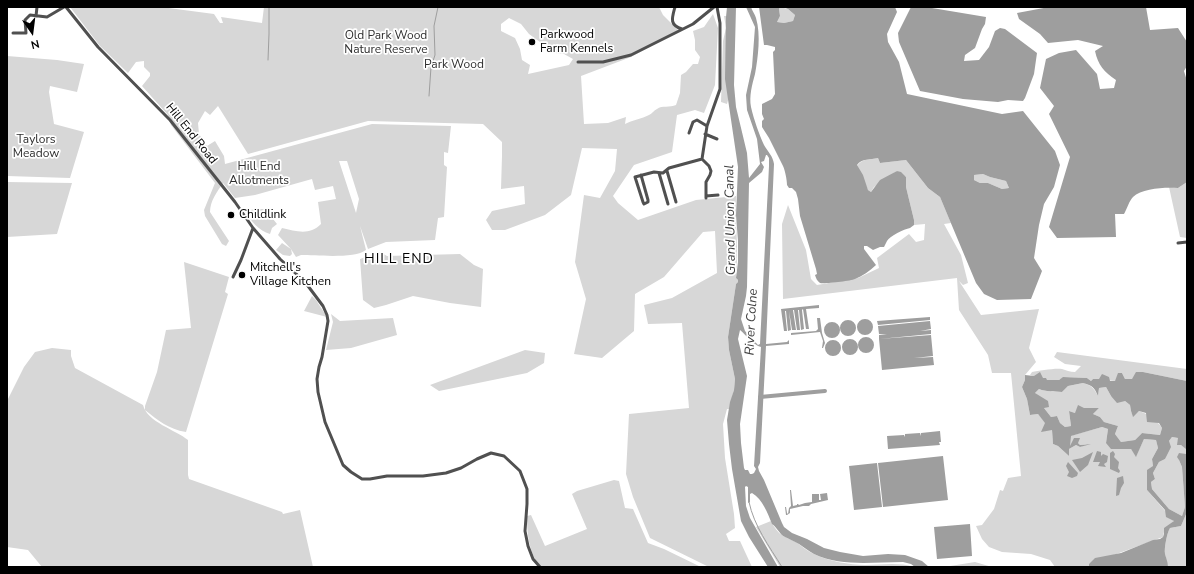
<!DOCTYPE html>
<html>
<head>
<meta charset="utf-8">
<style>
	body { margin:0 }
	#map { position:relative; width:1194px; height:574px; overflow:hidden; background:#fff; font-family:"Nunito Sans",sans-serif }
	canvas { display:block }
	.frame { position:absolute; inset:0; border:8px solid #000; pointer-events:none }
	.north { position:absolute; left:12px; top:12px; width:40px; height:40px; -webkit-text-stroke:3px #fff; paint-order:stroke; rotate:166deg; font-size:11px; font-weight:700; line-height:16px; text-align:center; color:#000 }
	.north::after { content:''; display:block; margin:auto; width:14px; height:18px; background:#000; clip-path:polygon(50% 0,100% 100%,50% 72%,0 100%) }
</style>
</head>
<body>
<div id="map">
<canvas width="1194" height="574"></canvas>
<div class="frame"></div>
<div class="north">N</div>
</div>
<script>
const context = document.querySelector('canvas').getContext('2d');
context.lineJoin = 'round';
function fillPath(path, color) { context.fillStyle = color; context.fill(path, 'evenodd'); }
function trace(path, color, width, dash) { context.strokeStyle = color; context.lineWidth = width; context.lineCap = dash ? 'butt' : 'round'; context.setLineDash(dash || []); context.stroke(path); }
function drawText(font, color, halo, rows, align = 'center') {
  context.font = font + ' "Nunito Sans",sans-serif'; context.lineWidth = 3.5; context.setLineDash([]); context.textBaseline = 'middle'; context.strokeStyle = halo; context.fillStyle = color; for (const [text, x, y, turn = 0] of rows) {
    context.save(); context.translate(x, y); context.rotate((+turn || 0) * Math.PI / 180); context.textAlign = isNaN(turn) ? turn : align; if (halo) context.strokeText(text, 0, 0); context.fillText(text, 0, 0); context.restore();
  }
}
fillPath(new Path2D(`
	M70,7H161L214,14L220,23H223L221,17L262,23L264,7H659L663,15L679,31L631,57L581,76L584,124L608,123L626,117L625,124C632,120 642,119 649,115C652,114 654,110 657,109C662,105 670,108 676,105L680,93L681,75L686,72L693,64H698L700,57L695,50V40L693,31L704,27L713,14L718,28L715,85L704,113L695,110L677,115L672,152L634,165L613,196L618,203L638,220L696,200L736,196C735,223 739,251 736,278L738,280V282L736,284L728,337L729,350L735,379L734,390L729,409H727L723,424L725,458L734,514L735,528L726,534L729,541H740L752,567H709L650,538L633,497L626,474L629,414L689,408L682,323L648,324L644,305L672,298L717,273L715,231L703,232L664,277L635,294L634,331L602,358L574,354L586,299L575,262L584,195L600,198L615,171L617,149L582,148L571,195L545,215L505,230H492L486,220L492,211L525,204L524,186L501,189L502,156V142L483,124L368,121L248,154L218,106L210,115L205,111L198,123L199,134L207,146L215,141L224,156L225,164L372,124L451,126L448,153L444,152V165L447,167L444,217L438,218L435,240L386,242L368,249L360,226L366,250C355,259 316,255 301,255L296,257L291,249L278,235L282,228C296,231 309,236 321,224L318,202L336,199L333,186L315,190L312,179L255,195L235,198L223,183C217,192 210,201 210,212L229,241L226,246L222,244L205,216L204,210L215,183L171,125L168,115L142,86L150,76V73L144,67V61L136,62L128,73L100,46ZM509,18L521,24L529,34L555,53L564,54L573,59L569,65L528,74L530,65L522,60L520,49L515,38L501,31V24ZM339,161H347L359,199L356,213Z
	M780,7L788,9L795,15L793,21L784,23L777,22L780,16L779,9Z
	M724,16H726L732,30L730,93L727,104L721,102L723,41L726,28Z
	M7,56L57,60L84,64L77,92L50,86L49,92L54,124L84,132L70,178L7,176Z
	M878,158L880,163L906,160L928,188L940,197L951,223L944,224L961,255L968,283L963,285L959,281L981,315L1039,309L1029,348L1036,362L1025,375V380L1022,387L1027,399L1030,415L1038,414L1052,430L1053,444L1058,446L1069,456V449L1076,445L1080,447L1088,444L1080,445L1078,443L1070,447V436L1102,427L1108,429L1106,443L1131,449L1136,456L1144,439L1156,440L1158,448L1152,459L1153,466L1147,490L1174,521L1164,532L1163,537L1089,564V567H1055L1050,560L1031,554L1002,552L989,547L982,539L976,526L982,525L994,509L1000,490L1003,491L1008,478L1021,476L1011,373H992L988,355L959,310L957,278L783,299L782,224L788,205L806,250L811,279L817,285L858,278L879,268L877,258L909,234L916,242L924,240L925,224L914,225V220L906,187V177L897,171L874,187L871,192L868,190L857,166C862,158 870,160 878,158Z
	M983,174L990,177L1006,181L1009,188L1002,189L988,183H980L974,180V175Z
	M7,182L72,183L57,234L7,237V214L8,213Z
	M1187,182V238L1180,237L1169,187L1178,188Z
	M256,209H263L269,214L277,224L272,228L270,234C259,231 251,221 245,211Z
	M282,243L291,249L292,254L290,256L283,255L276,250Z
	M380,252L387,256L460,254L474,265L483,269L481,307L450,303L413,296L386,305L374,308L363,300L360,259Z
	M184,262L229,277L225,292L228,294L186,432C168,429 159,421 145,410V406L157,372L166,330L191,328Z
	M312,296L316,300L327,317L304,311Z
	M331,314L340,321L393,318L397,335L351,348L326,350L333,322Z
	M52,348L71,350V356L75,368L143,405C147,422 176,430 188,440V475L189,479L282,512L283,514L300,510L313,567H42L28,550L7,547V401L24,367L35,352Z
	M525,350L545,353L544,363L527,373L439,391L430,385Z
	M1057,352L1187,369V381L1143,372L1132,379H1125L1122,373L1115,381L1093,379L1091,381L1087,378L1064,377L1059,380H1047L1030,375L1032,372C1039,371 1054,368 1062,369C1066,370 1070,372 1075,372L1081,366L1065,364L1054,357Z
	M1083,383C1092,386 1093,387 1098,396L1099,388L1106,387L1111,396L1125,401L1130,405L1131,411L1133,416L1139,411C1148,414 1157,420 1162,428L1160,435L1142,433L1135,440L1121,442L1115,434L1118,426L1104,422L1100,417L1093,414L1099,408H1084L1075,413L1069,411L1071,426L1065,427L1060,423L1057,416L1051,417L1044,408L1035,393L1039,389C1046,392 1054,391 1062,392L1068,386Z
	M1172,437L1178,438L1181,445L1186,448V454L1179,460L1182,467L1185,507L1182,516L1169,509L1152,489L1151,482L1155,479L1153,473L1159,462L1165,459L1169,441Z
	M614,480L619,481L625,508L633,509L648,543L664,549L701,567H539C529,549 527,537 527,516L531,515L545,546L587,529L572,494L577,491Z
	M1187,512V567H1168C1167,562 1166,558 1165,554C1164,548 1167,533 1170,528L1181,526Z
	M771,521C778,535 783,536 796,542C802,546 807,551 814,554C828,561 850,565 865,565C882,565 898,562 914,567H780L756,527Z
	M975,562L992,567H944Z`), '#d7d7d7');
fillPath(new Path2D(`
	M727,7H736L734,85L736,107L747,153L749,178L760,164L757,139L747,110L746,95L752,67L755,27L746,7H751C752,11 755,14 756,18C761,35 758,57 755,74C752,85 749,96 751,107C754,120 759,134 764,145C768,152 773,156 774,164L766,344L787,342L789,340V344L766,346L760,463L758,467L759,471L764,480L782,523L784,527L792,533L807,539L824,548L840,552L863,556L888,554L905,555L922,561L929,567H915L911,564L903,562C873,562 841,567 814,554C808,551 804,547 799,544C794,541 789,539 785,537C779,534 777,527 772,524C767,512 763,500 752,493L750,494V502L748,503V487L746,486L745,487L746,506L750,518L778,567H768L749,537L741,521L732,469L729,444L727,420L730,402L734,390L735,379L729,350L728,337L736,284L738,282V280L736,278L738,262V241L736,215L738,167L725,79L726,17ZM766,155H767L769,158V166L760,344L758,345L745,331L741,319L746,296L747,287L749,183L762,172L764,167L761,162L764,161ZM740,330C746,335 753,345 761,347L754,466L756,469L754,473L752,474H750L748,470H745L744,468L741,443L740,424L747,376L738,339Z
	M759,7H780L779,9L780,16L777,22L784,23L793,21L795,15L788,9L783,7H895L897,12L887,34L888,42L899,62L907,94L1002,114L1023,111L1055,151L1060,165L1054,187L1044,204L1039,225L1034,258L1042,271L1031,299L997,300L984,294L976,283L940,197L928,188L906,160L880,163L878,158C870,160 862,158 857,165L863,175L868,190L871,192L880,180L897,171L901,172L906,177V187L914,220V225L910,228C904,229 890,236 887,241C886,243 885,245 884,247H880L873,250L867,246H864V249L876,265C870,271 862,276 855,279C850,281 825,284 820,283C817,281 816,278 815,275L817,274L816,269L800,216L798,199L796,192L792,188H789L787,185C787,180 785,170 783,166L769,138L762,127V121L764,119L762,114V104L772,99L775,94L773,52L775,50V47L767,45H764ZM983,174L990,177L1006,181L1009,188L1002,189L988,183H980L974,180V175Z
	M911,7H926L986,17L985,24L982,29L975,48L965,55L964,61L979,60L989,47L995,31L1000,28L1005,29L1037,53L1034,74L1025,98L1023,101L1008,100L998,102L963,99L920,91L899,42L898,33Z
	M1049,7H1146L1150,30L1178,28L1187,42V66L1184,71L1187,81V182L1178,188C1166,187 1142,188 1133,197C1129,201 1127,209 1124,214H1115L1116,237L1057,238L1049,227L1070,157L1049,114L1054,106L1040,88L1046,59L1059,53L1076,50L1097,74L1100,89L1114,88L1116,80C1104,72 1098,65 1095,51L1103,46L1078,40L1048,43L1040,34L1019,19L1017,13Z
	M819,305V308L806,309L809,329H806L803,309L802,310L804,329L801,330L799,310H798L800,330H797L794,310H793L796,330H792L789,311L791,330L788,331L786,311H785L787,331H784L781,309Z
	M930,317V320L878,325L877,321Z
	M817,318H820L822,333L825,343L823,348H822L823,341L820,332L791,335V333L816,331L818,329Z
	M857 327a8 8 0 1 1 16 0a8 8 0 1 1-16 0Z
	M840 328a8 8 0 1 1 16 0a8 8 0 1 1-16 0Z
	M930,321L931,329L920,331L931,330V334L879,339V335L887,334H879L878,326Z
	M824 330a8 8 0 1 1 16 0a8 8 0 1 1-16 0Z
	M931,335L933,356L914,358L933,357L934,365L882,370L879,339Z
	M858 345a8 8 0 1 1 16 0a8 8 0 1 1-16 0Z
	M842 347a8 8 0 1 1 16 0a8 8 0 1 1-16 0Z
	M825 348a8 8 0 1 1 16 0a8 8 0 1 1-16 0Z
	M1040,372L1043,378H1046L1047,380H1059L1063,377L1087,378L1091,381L1093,379H1099L1102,374L1109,377L1110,381H1115L1118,373H1122L1125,379H1132L1136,372H1143L1187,381V462L1186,463L1187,512L1181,526L1170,528C1167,533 1164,548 1165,554C1166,558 1168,562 1168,567H1089V564L1095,558L1121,553L1153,540L1160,539L1163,537L1164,534V528L1174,521L1166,517L1165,510L1147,490V470L1153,466L1152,459L1158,448L1156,440L1144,439L1136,457L1131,449H1111L1106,443L1108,429L1102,427L1071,436L1070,446L1074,438H1080L1078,443L1080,445L1091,444L1080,447L1076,445L1069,449V456L1058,446L1053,444L1052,430L1041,432L1045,423L1038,414L1030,415L1027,399L1022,387L1025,380V375L1034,376ZM1083,383C1093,386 1094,387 1098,396L1099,388L1106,387L1111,396L1117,403L1125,401L1130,405L1131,411L1133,417L1139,411L1146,413L1147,422L1159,423L1162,428L1160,435L1142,433L1135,440L1121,442L1115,434L1118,426L1104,422L1100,417L1093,414L1099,408H1084L1078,405L1075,413L1069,411L1071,426L1065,427L1060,423L1057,416L1051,417L1044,408L1049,407L1048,401L1035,393L1039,389C1046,392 1054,391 1062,392L1068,386ZM1172,437L1178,438L1177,445H1181L1186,449V454L1179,453L1177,457L1179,460L1182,467L1185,507L1182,516L1169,509L1152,489L1151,482L1155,479L1153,473L1159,462L1165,459L1171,447L1169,441Z
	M940,431L941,442H939L940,445L888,449L887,436L904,435L905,437V434L920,433L921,436V433Z
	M1097,451L1101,452V456L1103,454L1108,456L1107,462L1104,464L1106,467L1098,466L1100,462H1093Z
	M1113,451L1115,454L1114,457L1119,462L1118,468L1120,471L1119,473L1110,469V453Z
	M1093,452L1088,465L1080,472L1072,460L1082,458Z
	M943,456L948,500L883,507L878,463Z
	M1068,462L1078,473L1077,476L1072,478L1067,476L1069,472L1066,466Z
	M877,463L882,507L854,510L849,466Z
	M1123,476L1124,483L1121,488L1119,495L1116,496L1117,478Z
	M790,490H791L793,506L797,505V504H798L799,505L805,503L812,502V494H819V500H821L820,494L827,493L828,500L811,504L809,506H803L790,509V513L787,515H786L785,507H786L787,513L788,514L789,508L791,506Z
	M970,524L972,556L937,559L934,527Z`), '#9e9e9e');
trace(new Path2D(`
	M268,60L269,34V7
	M429,96L431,67L435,55L434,26L438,7
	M749,502C754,526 769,546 782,567`), '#9e9e9e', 1);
trace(new Path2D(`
	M760,397L825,391`), '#9e9e9e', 4);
trace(new Path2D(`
	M66,7L98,47L170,120L235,202L253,228L280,259L305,282L323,306L327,315L328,321L322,357L319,367L317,379L318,392L325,422L343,465L351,472L362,479H370L387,476H423L446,473L461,468L477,459L491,453L504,456L520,471L527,489V504L525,531L528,546L533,559L540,567
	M675,7C672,18 669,25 682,29
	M36,16L37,7
	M13,33H26L25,20L30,15L47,17L64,7
	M578,62H603L631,55L693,24L714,7
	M689,133L693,122L697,120L707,126
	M705,134L717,139
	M667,171L676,202
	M659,173L668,204
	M641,175L648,200V202L644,204L643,202L635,177L654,172L663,173L669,168L702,159
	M706,196L718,195
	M706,198V182L710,175L711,171L709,166L702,159L707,126L720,89V23L717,7
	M1178,243L1187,242
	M233,277L241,260L253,228`), '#505050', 3);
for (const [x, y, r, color] of [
	[532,42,4,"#000"],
	[231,215,4,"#000"],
	[242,275,4,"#000"]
]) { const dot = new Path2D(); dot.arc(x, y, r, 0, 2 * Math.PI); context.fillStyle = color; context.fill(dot); trace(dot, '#fff', 1.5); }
drawText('12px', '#000', '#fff', [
	["Parkwood",540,35],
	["Farm Kennels",540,49],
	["Childlink",239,215],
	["Mitchell's",250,268],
	["Village Kitchen",250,282]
], 'left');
drawText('12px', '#2e2e2e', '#fff', [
	["Old Park Wood",386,36],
	["Nature Reserve",386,50],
	["Park Wood",454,65],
	["Taylors",36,140],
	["Meadow",36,154],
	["Hill End",259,167],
	["Allotments",259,181]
]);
drawText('12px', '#000', '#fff', [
	["Hill End Road",191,134,51]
]);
drawText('italic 13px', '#3f3f3f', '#fff', [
	["Grand Union Canal",731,220,-91],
	["River Colne",752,322,-87]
]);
context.letterSpacing = '1px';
drawText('14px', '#000', '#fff', [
	["HILL END",399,260]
]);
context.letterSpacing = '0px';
</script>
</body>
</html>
